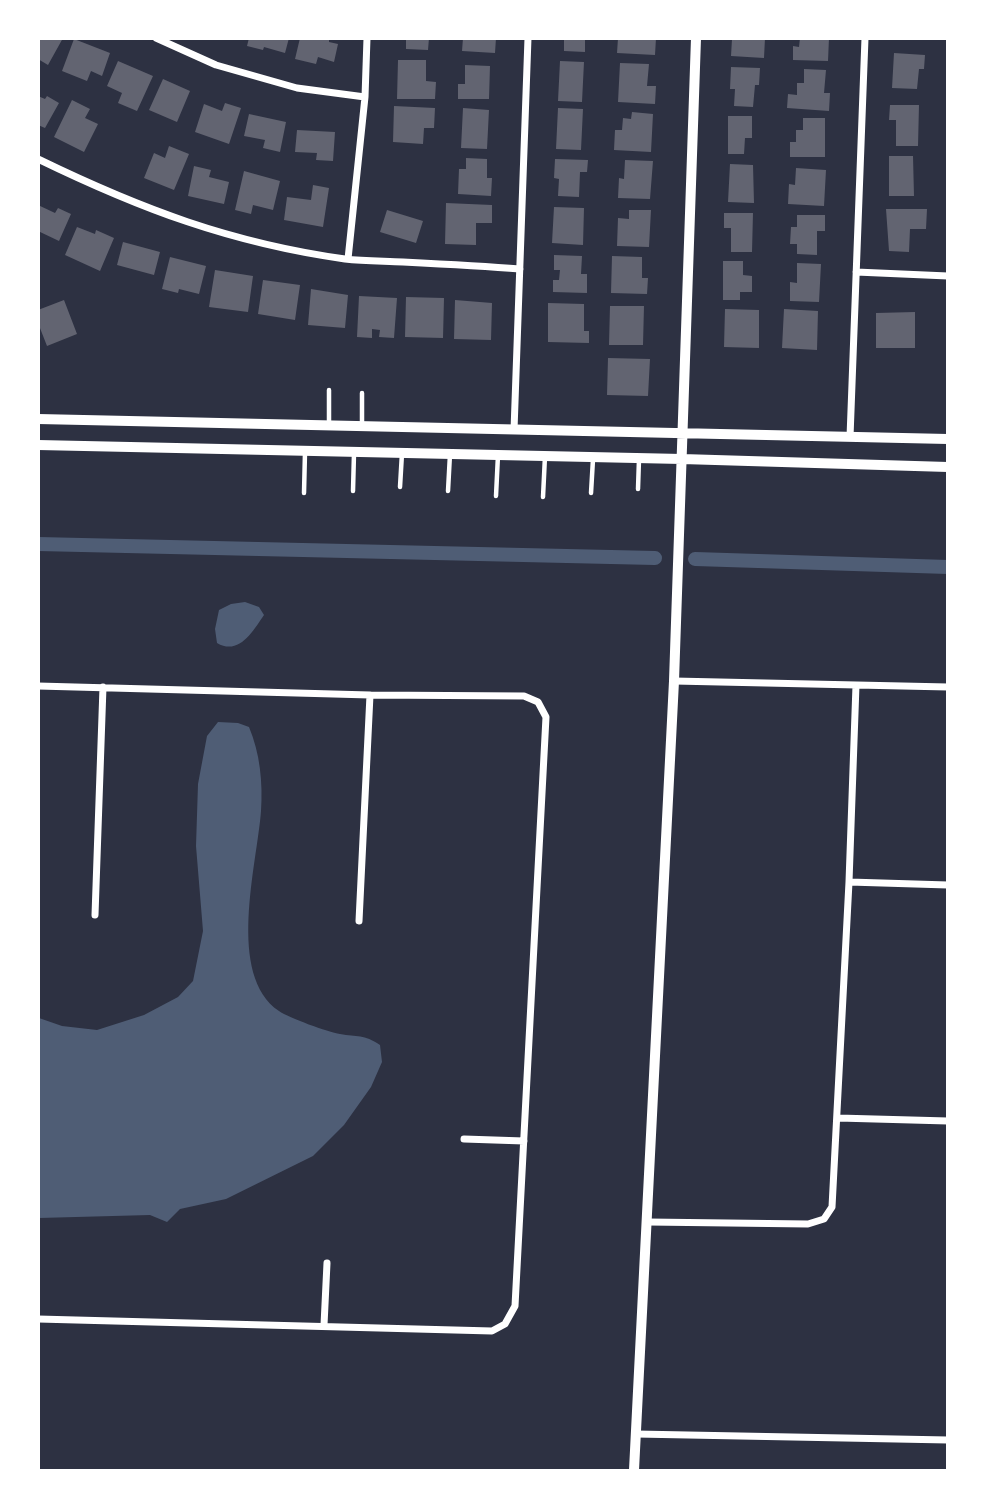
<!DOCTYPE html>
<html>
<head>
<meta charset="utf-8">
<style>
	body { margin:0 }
	#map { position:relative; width:986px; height:1509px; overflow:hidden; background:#2d3142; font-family:Rubik,sans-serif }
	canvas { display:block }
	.frame { position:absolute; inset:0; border:40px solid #fff; pointer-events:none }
</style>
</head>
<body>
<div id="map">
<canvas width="986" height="1509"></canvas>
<div class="frame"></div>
</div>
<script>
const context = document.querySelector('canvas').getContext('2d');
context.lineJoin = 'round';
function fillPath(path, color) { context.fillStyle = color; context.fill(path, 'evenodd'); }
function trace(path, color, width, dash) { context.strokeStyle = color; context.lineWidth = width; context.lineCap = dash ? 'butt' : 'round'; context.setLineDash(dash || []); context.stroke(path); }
fillPath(new Path2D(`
	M245,602L259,607L264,615C253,631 239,656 217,643L215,629L219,610L231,604Z
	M218,722L238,723L249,727C260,753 263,783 261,811C257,865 226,975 279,1011C289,1018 328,1032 340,1034C357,1037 364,1034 380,1045L382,1062L371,1087L344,1125L313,1156L226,1199L180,1209L167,1222L150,1215L39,1218V1018L62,1026L97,1030L144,1015L178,997L193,981L203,931L196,846L198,784L207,736Z`), '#4f5d75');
trace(new Path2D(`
	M38,544L655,558
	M695,559L948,567`), '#4f5d75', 14);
fillPath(new Path2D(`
	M38,38H63L48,65L38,59Z
	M249,38H289L285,53L264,47L263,50L247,46Z
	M300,38H329V42L338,44L334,62L318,57L316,64L295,59Z
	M406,38H429L428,50L406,49Z
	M463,38H496L495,53L462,51Z
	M564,38H585V52L564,51Z
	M618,38H656L655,55L617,53Z
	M765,38L764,58L731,56L732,39Z
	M800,38H829L828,61L793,60V46L799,47Z
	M74,39L110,53L102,76L91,71L87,81L62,71Z
	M894,53L925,55L924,69H919L917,89L892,88Z
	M398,60H426V81L436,82L435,99H397Z
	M118,61L153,76L137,111L118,103L122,93L107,86Z
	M560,61L584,62L582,102L558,101Z
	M620,63L649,64L647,86H656L655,104L618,102Z
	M465,65L490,66L489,99H458V84H465Z
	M731,67L760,68L759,85H755L753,107L734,106L735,89H730Z
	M804,69L826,70L824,93H830L829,111L787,108L788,94L797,95V83H804Z
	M163,79L190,91L177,122L149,110Z
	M38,96L45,99L47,96L59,103L45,128L38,125Z
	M72,100L90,109L85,118L98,124L84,152L54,137Z
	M225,103L241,108L229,144L195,132L204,104L222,111Z
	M890,105H919L918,146H896V120H889Z
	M394,106L435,108L434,128H424L423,144L393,142Z
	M463,108L489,110L487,149L461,148Z
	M558,108L583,109L581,150L556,149Z
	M632,112L653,114L651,152L614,150L615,130H622L623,118L631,119Z
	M249,114L286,122L280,152L263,148L265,140L244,136Z
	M728,116H752V138H745L744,154H728Z
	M803,118H825V157H790V142H796V130H803Z
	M297,130L335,132L333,161L316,160L317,153L295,152Z
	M169,146L189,154L174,190L144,178L154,153L165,158Z
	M889,156H913L914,196H889Z
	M466,158L487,159V178H492L491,196L458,194L459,169H466Z
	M555,159L588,160L587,172H580L579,197L558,196L559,179L554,178Z
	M625,160L653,161L650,199L618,198L619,178L624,179Z
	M730,164L753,165L754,203L728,202Z
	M194,166L211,170L209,177L229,182L224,204L188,196Z
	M796,168L826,170L824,206L788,204L789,184L795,185Z
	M244,171L280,181L273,210L253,205L251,214L235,210Z
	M313,185L329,188L323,227L284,220L287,197L311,200Z
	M446,203L492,205V223H476V245L445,244Z
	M38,205L55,213L58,208L71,214L59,241L38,231Z
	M554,207L584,208L583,245L552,243Z
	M886,209H927L926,229H910L909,252L889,251Z
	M387,210L423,221L416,243L380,232Z
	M629,210H651L649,247L617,246L618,218L629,219Z
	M724,213H753L752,252H731V228H724Z
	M797,215H825V231H817V255L797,254V244H790L791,227H797Z
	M77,227L95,234L96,230L114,238L100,271L65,255Z
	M123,242L160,252L154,275L117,265Z
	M554,255L582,256L581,274H587V293L553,292V280H559L560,270H554Z
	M612,256L642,257V278H648L647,294L611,293Z
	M170,257L206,266L199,294L179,289L178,293L162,289Z
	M723,261H743V275L752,276V292H740V300H723Z
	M797,263L821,264L819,302L790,301V282L797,283Z
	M215,270L253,276L248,312L209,307Z
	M263,280L300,285L295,320L258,314Z
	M311,289L348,295L345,328L308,325Z
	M359,296L397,298L394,338L379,337L380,330L372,329V338L357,337Z
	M406,297L444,298L443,338L405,337Z
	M64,300L77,334L47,346L38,323V310Z
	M455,300L492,303L491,340L454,339Z
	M548,303L584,304V331H589V343L548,342Z
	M610,306H644L643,345H609Z
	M725,309L759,310V348L724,347Z
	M784,309L818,311L817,350L782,348Z
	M915,312V348H876V313Z
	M608,358L650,359L648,396L607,395Z`), '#626471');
trace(new Path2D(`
	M329,424V390
	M362,425V393
	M400,487L402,453
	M638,489L639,459
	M353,491L354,453
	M448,491L450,454
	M304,493L305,452
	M591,493L593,459
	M496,496L498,455
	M543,497L545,456`), '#fff', 4.5);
trace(new Path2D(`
	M156,38L216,65L297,88L365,97
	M38,159C141,209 231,243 345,259C364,261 384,261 403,262C442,264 481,266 520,269
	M348,259L365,97L367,38
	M856,272L948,276
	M514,430L528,38
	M850,437L865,38
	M674,681L948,687
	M38,686L370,695L524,696L538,702L546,717L515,1306L505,1324L492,1331L38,1319
	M849,882L948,885
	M95,915L103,687
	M359,921L370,695
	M838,1118L948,1121
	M464,1139L524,1141
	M648,1222L808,1224L824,1219L832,1207L849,882L856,685
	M324,1325L327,1263
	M636,1434L948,1440`), '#fff', 7);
trace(new Path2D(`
	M38,419L948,439
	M38,445L682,459L948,467
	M634,1470L674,681L696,38`), '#fff', 10);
</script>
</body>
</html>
